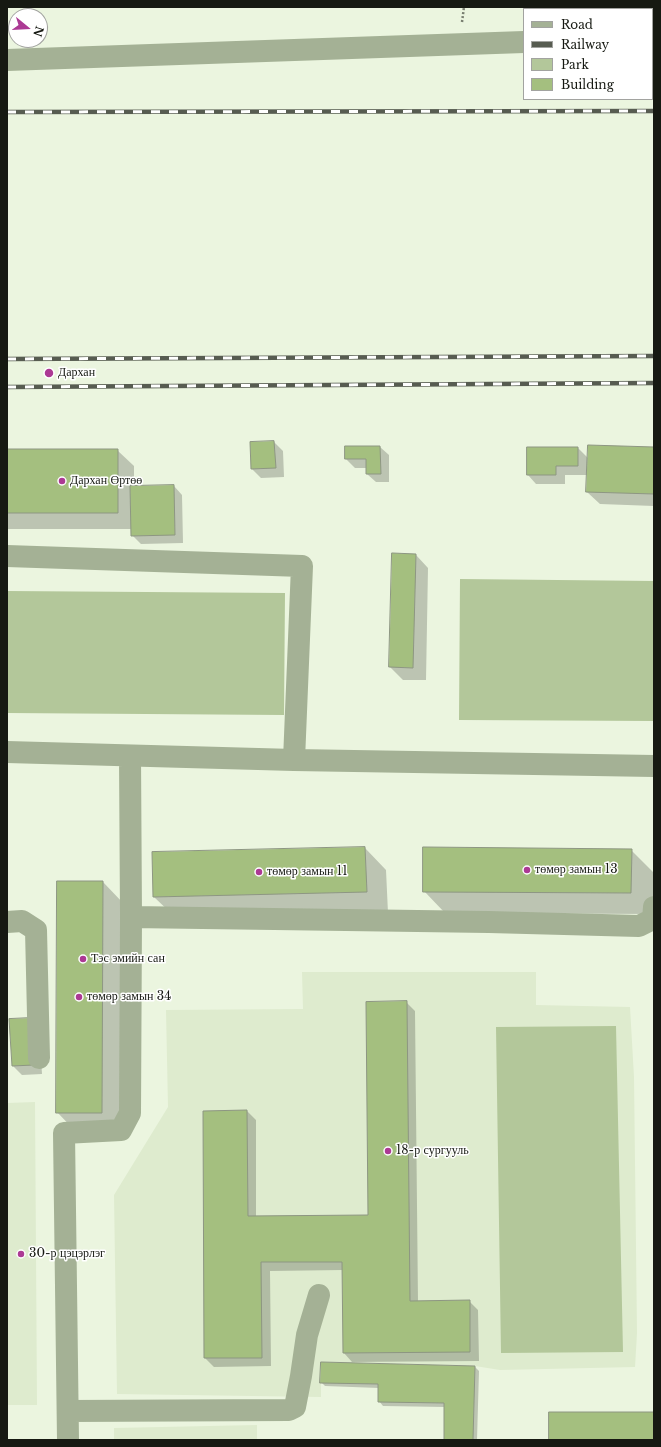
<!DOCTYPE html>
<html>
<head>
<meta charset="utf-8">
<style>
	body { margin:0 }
	#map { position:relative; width:661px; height:1447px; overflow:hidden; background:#ebf5df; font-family:"Libre Baskerville",serif }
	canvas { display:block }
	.frame { position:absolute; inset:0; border:8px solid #161912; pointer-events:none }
	.legend { position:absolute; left:523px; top:8px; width:130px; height:92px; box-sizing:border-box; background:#fff; border:1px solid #a2a3a0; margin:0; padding:5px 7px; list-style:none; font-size:12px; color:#161912 }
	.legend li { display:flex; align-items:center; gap:8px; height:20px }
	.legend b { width:20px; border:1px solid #a2a3a0 }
	.north { position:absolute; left:8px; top:8px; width:40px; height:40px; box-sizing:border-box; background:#fff; border:1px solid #a2a3a0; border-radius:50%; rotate:108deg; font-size:11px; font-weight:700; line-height:16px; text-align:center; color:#161912 }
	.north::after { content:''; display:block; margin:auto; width:14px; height:18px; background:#ac3994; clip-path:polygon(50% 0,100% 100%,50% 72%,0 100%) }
</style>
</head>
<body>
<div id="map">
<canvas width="661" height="1447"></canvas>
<div class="frame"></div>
<ul class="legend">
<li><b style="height:5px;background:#a4b195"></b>Road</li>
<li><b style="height:5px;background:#575c51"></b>Railway</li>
<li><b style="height:11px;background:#b3c79a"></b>Park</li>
<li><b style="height:11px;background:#a4bf7f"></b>Building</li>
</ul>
<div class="north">N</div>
</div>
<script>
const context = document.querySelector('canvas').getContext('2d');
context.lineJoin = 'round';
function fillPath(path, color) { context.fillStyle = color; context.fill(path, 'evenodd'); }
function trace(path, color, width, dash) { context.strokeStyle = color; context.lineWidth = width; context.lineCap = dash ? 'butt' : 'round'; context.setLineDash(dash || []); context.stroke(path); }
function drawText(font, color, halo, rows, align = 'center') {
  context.font = font + ' "Libre Baskerville",serif'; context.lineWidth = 3; context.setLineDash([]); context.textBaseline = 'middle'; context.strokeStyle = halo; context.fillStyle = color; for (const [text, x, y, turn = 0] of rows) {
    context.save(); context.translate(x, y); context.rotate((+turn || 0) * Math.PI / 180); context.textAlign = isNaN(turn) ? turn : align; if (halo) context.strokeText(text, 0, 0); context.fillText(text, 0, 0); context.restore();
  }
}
fillPath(new Path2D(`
	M302,972H536V1005L630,1007L634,1077L637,1333L635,1367L500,1370L475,1366L321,1362V1397L117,1394L114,1195L168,1107L166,1010L303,1009Z
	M35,1102L37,1405H7V1103Z
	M257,1425V1440H114V1428Z`), '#deebce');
fillPath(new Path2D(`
	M460,579L654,581V721L459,720Z
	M7,591L285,593L284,715L7,713Z
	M616,1026L623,1352L501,1353L496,1027Z`), '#b3c79a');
fillPath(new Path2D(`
	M274,442L283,451L284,477L261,478L252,469Z
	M346,447H380L389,455V482H376L367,474V468H355L346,459Z
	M578,448L588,458L654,448V506L600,504L587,492L588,475H565V484H536L528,475Z
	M7,450H117L134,466V487L174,486L182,495L183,543L141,544L132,535V529H7Z
	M416,555L428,568L426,680H403L390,667Z
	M365,848L386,870L388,913L176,918L154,897Z
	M631,850L653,872V914L445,913L424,891Z
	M103,882L124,904L123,1134H78L57,1112Z
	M406,1002L415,1011L418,1302L469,1301L478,1310L479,1361L352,1362L344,1353L343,1270L270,1271L271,1366L214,1367L205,1358L204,1112L247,1111L256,1120V1217L369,1216Z
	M39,1027L42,1074L22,1075L13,1066Z
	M475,1367L479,1371L477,1440H445V1407L383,1406L379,1401V1388L325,1386L321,1382Z`), '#0003');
const building = new Path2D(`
	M274,441L276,468L251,469L250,442Z
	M588,445L654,447V494L586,492Z
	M345,446H380L381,474H366V459H345Z
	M527,447H578V466H556V475H527Z
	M7,449H118V513H7Z
	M174,485L175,535L131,536L130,486Z
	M392,553L416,554L413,668L389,667Z
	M365,847L367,892L153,897L152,852Z
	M423,847L632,849L631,893L423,892Z
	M57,881H103L102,1113H56Z
	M407,1001L410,1301L470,1300V1352L343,1353L342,1262H261L262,1358H204L203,1111L247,1110L248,1216L368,1215L366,1002Z
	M31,1018L34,1065L12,1066L9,1019Z
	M321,1362L475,1366L473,1440H444V1403L378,1402V1384L320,1383Z
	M549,1412H654V1440H549Z`);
fillPath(building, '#a4bf7f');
trace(building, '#8d9682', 1);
trace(new Path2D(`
	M462,22L464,7`), '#777d6f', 2.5, [2, 2]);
trace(new Path2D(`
	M652,28H654
	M7,60L524,42
	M7,556L302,566L294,760
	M7,752L294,760L654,766
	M130,756L131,917
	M7,922L22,921L36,930L39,1058
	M68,1411L289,1410L295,1407L301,1376L307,1335L319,1295
	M68,1440L64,1133L121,1130L130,1113L131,917L489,922L639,926L653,919L654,907`), '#a4b195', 22);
const rail = new Path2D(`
	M7,112L654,111
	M7,359L654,356
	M7,387L654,383`);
trace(rail, '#575c51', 4.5);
trace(rail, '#fff', 3, [9]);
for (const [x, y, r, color] of [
	[49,373,5,"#ac3994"],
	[62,481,4,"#ac3994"],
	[527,870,4,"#ac3994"],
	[259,872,4,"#ac3994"],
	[83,959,4,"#ac3994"],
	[79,997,4,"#ac3994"],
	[388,1151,4,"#ac3994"],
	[21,1254,4,"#ac3994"]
]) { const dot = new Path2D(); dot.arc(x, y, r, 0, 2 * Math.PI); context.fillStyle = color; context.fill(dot); trace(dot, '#fff', 1.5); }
drawText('12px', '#161912', '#fff', [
	["Дархан",58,373],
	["Дархан Өртөө",70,481],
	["төмөр замын 13",535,870],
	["төмөр замын 11",267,872],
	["Тэс эмийн сан",91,959],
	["төмөр замын 34",87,997],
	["18-р сургууль",396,1151],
	["30-р цэцэрлэг",29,1254]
], 'left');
</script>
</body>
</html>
